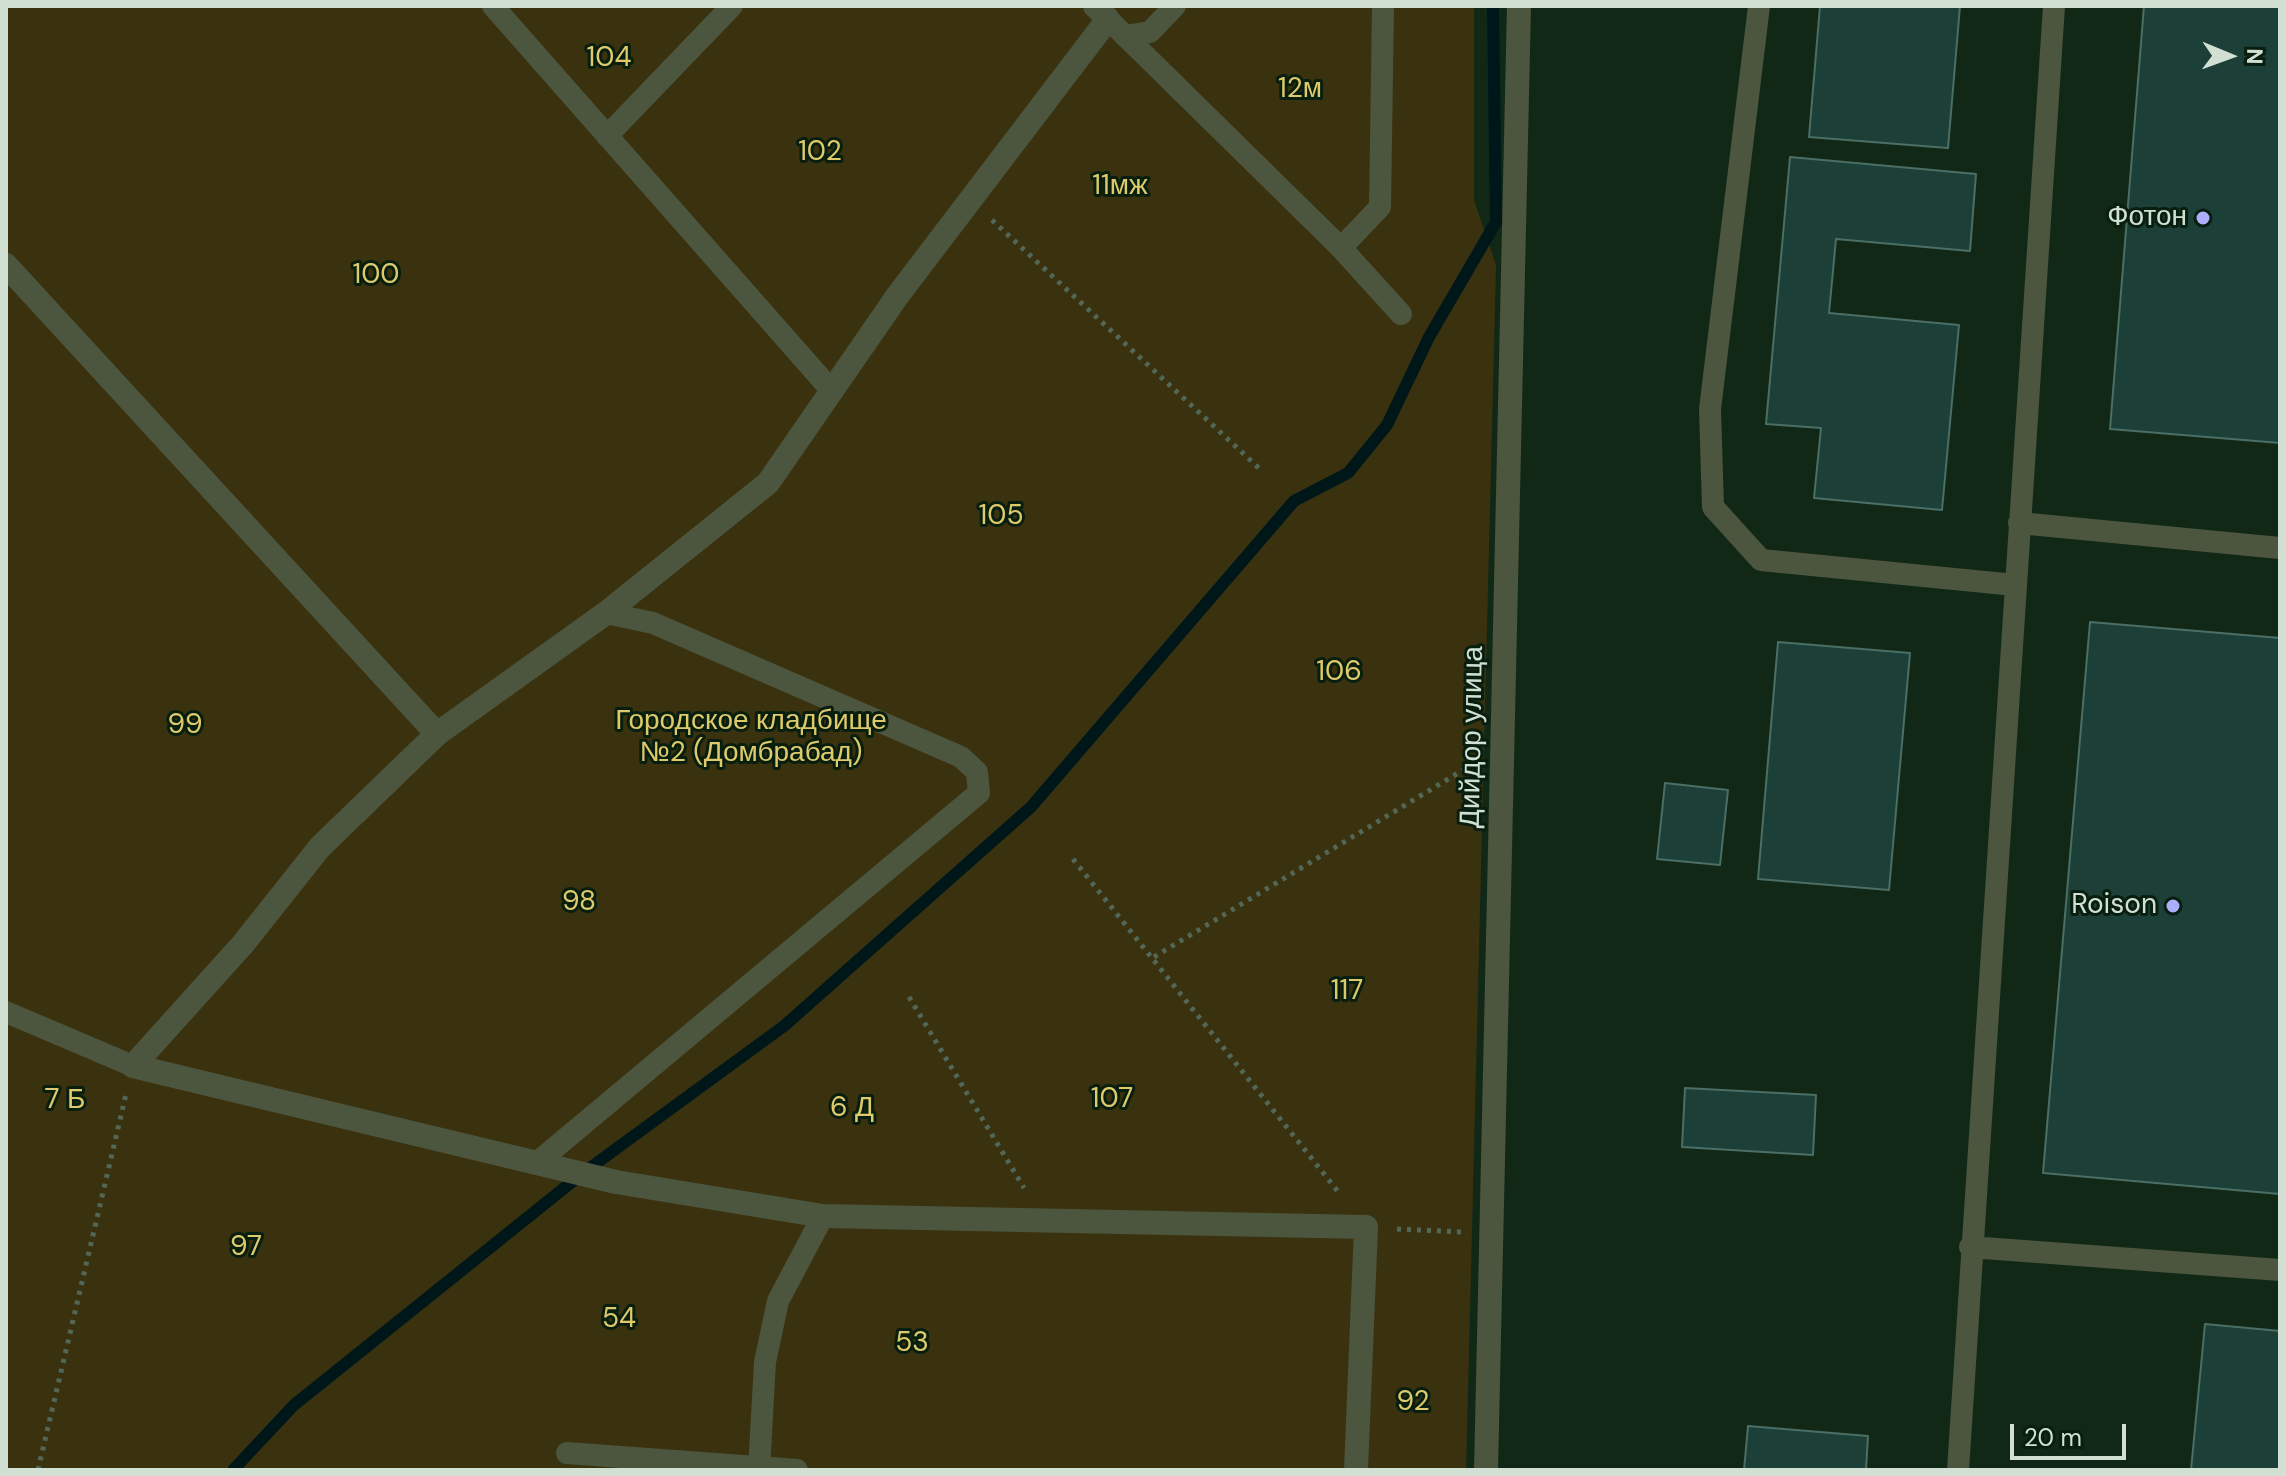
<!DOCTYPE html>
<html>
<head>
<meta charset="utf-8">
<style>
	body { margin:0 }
	#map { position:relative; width:2286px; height:1476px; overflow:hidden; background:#122817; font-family:"DM Sans",sans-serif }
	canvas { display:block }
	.frame { position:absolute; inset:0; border:8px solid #d2e0d4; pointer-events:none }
	.north { position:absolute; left:2190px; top:16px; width:80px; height:80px; -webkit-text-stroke:6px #081e0e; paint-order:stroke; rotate:91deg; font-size:22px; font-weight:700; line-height:32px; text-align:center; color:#d2e0d4 }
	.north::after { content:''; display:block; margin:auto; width:28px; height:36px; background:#d2e0d4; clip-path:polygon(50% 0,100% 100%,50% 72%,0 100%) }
	.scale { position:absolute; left:2010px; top:1424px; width:116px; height:36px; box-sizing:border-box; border:4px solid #d2e0d4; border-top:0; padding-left:10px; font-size:24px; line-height:28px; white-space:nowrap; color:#d2e0d4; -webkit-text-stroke:6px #081e0e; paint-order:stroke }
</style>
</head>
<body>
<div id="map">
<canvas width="2286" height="1476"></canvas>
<div class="frame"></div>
<div class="north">N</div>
<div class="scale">20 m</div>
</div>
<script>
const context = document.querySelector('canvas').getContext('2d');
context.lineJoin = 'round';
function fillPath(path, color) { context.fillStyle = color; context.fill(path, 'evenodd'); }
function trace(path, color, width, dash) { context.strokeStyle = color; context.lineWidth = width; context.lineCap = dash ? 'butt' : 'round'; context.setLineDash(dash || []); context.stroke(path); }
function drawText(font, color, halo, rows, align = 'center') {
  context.font = font + ' "DM Sans",sans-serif'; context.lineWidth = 6; context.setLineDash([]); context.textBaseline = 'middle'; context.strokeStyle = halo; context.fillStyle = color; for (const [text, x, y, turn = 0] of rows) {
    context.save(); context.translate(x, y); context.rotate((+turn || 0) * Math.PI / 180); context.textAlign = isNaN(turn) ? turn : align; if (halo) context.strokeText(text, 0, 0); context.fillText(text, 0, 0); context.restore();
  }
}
fillPath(new Path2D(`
	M6,6H1474V200L1496,265L1466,1470H6Z`), '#3a320f');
trace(new Path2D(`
	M233,1470L294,1405L583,1173L784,1026L1031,807L1294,501L1348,473L1387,425L1429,337L1496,222L1493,6`), '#00171a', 12);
const building = new Path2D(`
	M1820,6H1960L1948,148L1809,137Z
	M2144,6H2280V443L2110,429Z
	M1790,157L1976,174L1970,251L1836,239L1829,313L1959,325L1942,510L1814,498L1821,428L1766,424Z
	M2090,622L2280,638V1194L2043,1173Z
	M1778,642L1910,653L1889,890L1758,879Z
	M1665,783L1728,790L1720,865L1657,859Z
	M1685,1088L1816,1095L1813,1155L1682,1147Z
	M2205,1324L2280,1331V1470H2191Z
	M1748,1426L1868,1436L1866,1470H1744Z`);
fillPath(building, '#1c3f37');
trace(building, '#4b6e65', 2);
trace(new Path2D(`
	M992,220L1261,470
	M1073,859L1340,1194
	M1154,957L1473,764
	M909,997L1024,1188
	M1397,1229L1463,1232
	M38,1470L126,1094`), '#536757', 5, [4, 6]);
trace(new Path2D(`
	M493,6L832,391
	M1759,6L1710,409L1713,507L1761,560L2015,585
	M1108,19L1341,248L1401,314
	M1125,36L1150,32L1175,6
	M607,136L732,6
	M1341,248L1380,207L1383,6
	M2019,523L2280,548
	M6,1012L133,1066
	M539,1161L979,793L977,772L961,757L653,623L606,613
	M1970,1247L2280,1270
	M567,1453L797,1470
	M759,1470L765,1362L778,1301L823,1216
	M1958,1470L2054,6`), '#4c553d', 22);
trace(new Path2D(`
	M1095,6L1108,19L898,295L768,483L606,613L437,734L320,847L243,944L133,1066L616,1182L823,1216L1366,1227L1356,1470
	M6,265L437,734
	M1486,1470L1519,6`), '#4c553d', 24);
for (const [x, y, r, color] of [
	[2203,218,8,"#adaefb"],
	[2173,906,8,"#adaefb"]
]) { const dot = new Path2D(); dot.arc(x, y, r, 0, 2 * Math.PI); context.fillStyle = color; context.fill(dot); trace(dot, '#081e0e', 3); }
drawText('28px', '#dec96b', '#081e0e', [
	["104",609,59],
	["12м",1300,90],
	["102",820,153],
	["11мж",1120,187],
	["100",376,276],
	["105",1001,517],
	["106",1339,673],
	["Городское кладбище",751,722],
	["№2 (Домбрабад)",751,754],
	["99",185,726],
	["98",579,903],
	["117",1347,992],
	["107",1112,1100],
	["7 Б",65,1101],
	["6 Д",852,1109],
	["97",246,1248],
	["54",619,1320],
	["53",912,1344],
	["92",1413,1403]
]);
drawText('28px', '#d2e0d4', '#081e0e', [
	["Фотон",2187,218],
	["Roison",2157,906]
], 'right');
drawText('28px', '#d2e0d4', '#081e0e', [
	["Дийдор улица",1473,737,-89]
]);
</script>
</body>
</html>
